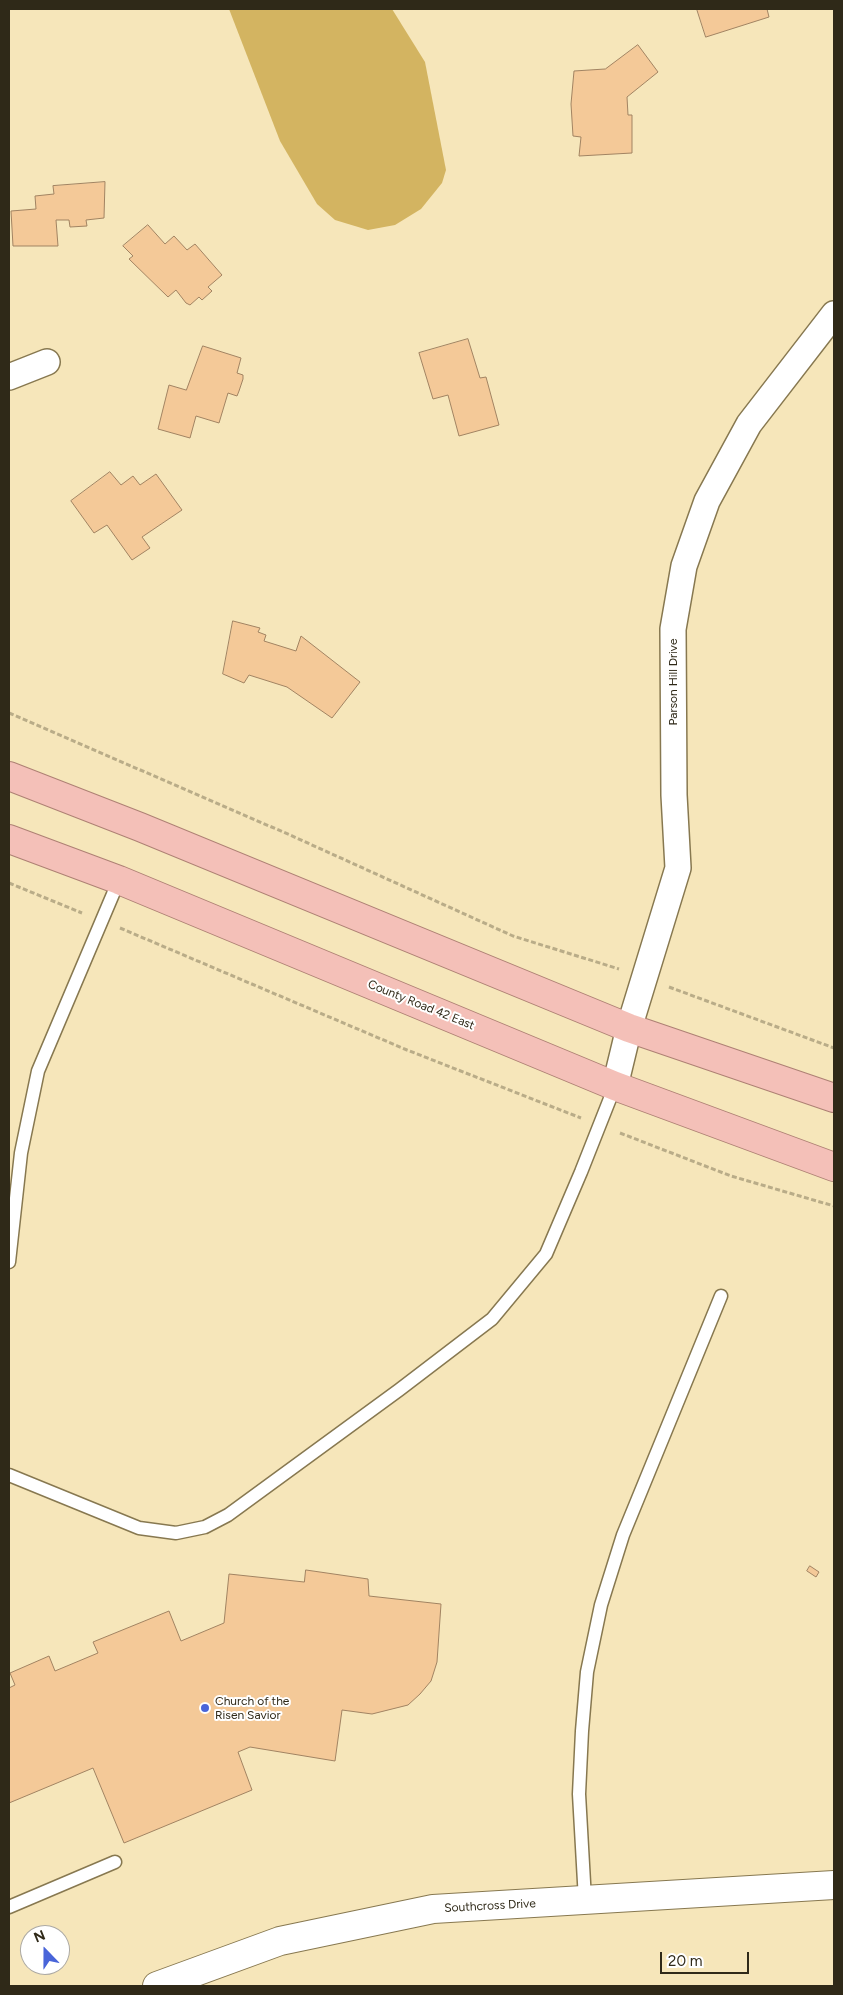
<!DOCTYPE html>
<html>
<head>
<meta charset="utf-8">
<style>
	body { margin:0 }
	#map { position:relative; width:843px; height:1995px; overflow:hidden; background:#f6e6ba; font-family:Figtree,sans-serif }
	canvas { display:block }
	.frame { position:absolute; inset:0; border:10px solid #2f2918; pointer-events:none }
	.north { position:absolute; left:20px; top:1925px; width:50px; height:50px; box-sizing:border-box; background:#fff; border:1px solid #aca9a3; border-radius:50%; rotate:338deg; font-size:14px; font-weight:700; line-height:20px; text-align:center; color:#2f2918 }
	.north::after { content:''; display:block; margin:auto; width:18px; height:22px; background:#4965d9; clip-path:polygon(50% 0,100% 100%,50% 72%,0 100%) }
	.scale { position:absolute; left:660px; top:1952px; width:89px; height:22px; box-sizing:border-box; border:2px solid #2f2918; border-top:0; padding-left:6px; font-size:15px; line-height:18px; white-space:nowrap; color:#2f2918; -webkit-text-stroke:4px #fff; paint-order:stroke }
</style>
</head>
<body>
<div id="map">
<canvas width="843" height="1995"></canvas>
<div class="frame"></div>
<div class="north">N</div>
<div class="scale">20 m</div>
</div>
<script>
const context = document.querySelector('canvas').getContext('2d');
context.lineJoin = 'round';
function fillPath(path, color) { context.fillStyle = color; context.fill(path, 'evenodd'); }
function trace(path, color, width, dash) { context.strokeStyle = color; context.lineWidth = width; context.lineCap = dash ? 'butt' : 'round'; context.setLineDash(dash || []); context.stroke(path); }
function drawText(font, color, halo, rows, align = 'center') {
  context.font = font + ' Figtree,sans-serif'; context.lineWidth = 4; context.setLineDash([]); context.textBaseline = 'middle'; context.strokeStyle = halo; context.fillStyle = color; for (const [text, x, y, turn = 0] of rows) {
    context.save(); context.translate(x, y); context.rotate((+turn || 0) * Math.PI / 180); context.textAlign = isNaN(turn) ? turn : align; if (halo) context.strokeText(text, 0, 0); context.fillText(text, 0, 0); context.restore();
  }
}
fillPath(new Path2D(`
	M229,9H392L425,62L446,170L442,183L421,209L395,225L368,230L335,220L317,204L280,141Z`), '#d3b461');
const building = new Path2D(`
	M697,9H767L769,17L706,37Z
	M638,45L658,72L627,97L628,115H632V153L579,156L581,137L573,136L571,104L574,71L605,69Z
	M105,182L104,218L86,220L87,226L70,227L69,220H56L58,246H13L11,211L36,209L35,196L54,194L53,186Z
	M148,225L165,244L174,236L187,250L195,244L222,275L208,287L212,291L202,300L199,297L190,305L186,303L176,290L168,297L129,259L133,256L123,246Z
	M468,339L480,378L486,377L499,425L459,436L448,395L433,399L419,353Z
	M203,346L241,358L237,373L243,375V379L239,391L237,396L228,393L219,423L196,416L190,438L158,429L169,385L186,390Z
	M110,472L121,485L133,476L140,485L156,474L182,510L142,537L150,548L132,560L107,525L94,533L71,501Z
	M233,621L260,628L258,632L266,635L264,641L296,651L301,636L360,682L332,718L287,687L249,675L244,683L223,674Z
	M810,1566L819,1572L816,1577L807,1571Z
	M306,1570L368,1579L369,1596L441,1604L437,1662L431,1681L420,1694L408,1705L372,1714L342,1710L335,1761L250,1747L238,1752L252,1790L124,1843L93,1768L9,1803V1688L15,1685L10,1673L49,1656L55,1671L98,1653L93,1642L169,1611L181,1641L224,1623L229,1574L304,1582Z`);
fillPath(building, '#f4c998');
trace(building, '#a18362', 1);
const service = new Path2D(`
	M9,1262L21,1153L38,1071L119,880
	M9,1475L139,1528L176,1533L205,1527L228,1515L399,1390L492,1319L546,1254L581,1172L615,1086
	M585,1900L579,1794L582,1731L587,1672L601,1605L623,1535L721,1296
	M9,1907L115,1862`);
const minor = new Path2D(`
	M9,377L47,362
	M615,1086L629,1028L678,868L674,795L673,629L684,566L707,501L749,424L834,314`);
const tertiary = new Path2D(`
	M157,1986L280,1941L433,1909L834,1885`);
const trunk = new Path2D(`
	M9,776L140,827L629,1028L834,1098
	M9,839L119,880L615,1086L834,1167`);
trace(service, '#877850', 15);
trace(minor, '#877850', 28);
trace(tertiary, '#877850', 30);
trace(trunk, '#ae8174', 30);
trace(new Path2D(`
	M9,713L290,835L513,936L619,969
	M9,883L82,913
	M120,928L407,1050L581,1118
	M669,987L834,1048
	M620,1133L731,1176L834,1206`), '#b9ac88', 3, [5, 2.5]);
trace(service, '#fff', 12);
trace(minor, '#fff', 25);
trace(tertiary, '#fff', 28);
trace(trunk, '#f4c0b8', 28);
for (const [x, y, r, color] of [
	[205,1708,5,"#4965d9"]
]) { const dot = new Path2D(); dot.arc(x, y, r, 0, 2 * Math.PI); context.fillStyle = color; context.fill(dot); trace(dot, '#fff', 2); }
drawText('12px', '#2f2918', '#fff', [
	["Parson Hill Drive",673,682,-90],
	["County Road 42 East",421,1005,22],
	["Southcross Drive",490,1906,-3]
]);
drawText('12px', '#2f2918', '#fff', [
	["Church of the",215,1701],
	["Risen Savior",215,1715]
], 'left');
</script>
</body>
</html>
